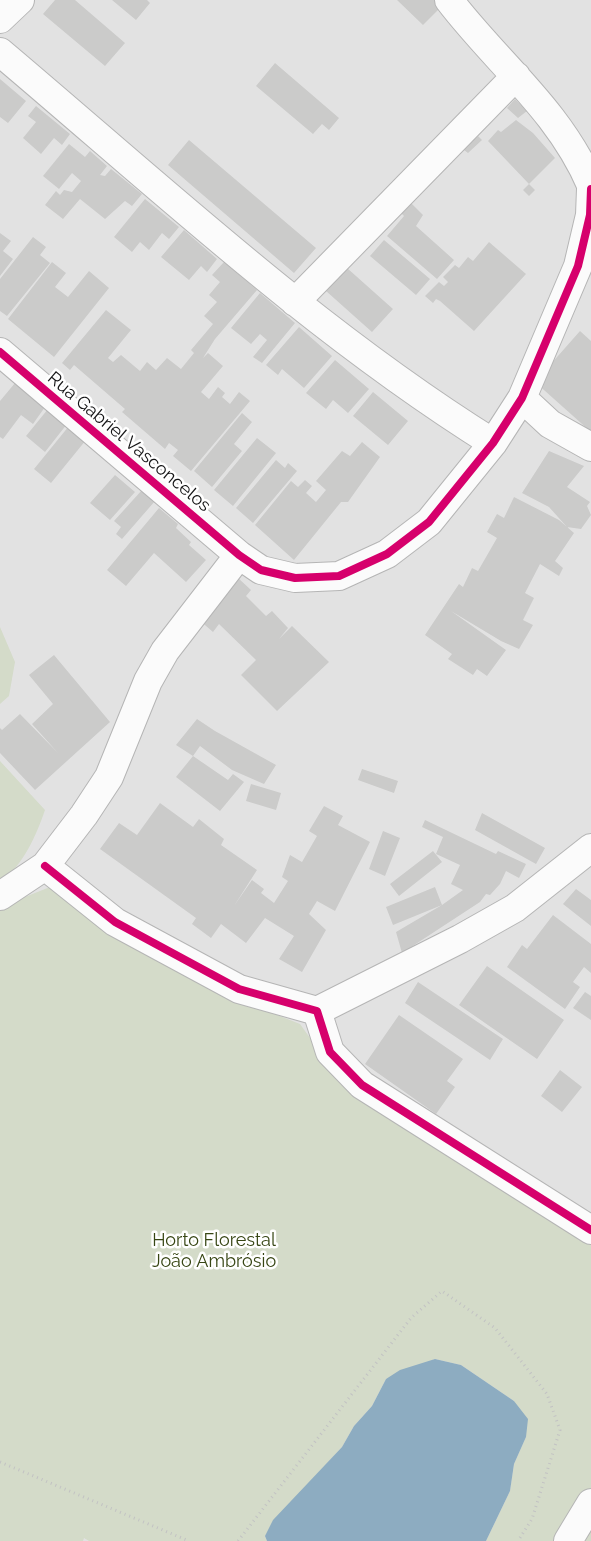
<!DOCTYPE html>
<html>
<head>
<meta charset="utf-8">
<style>
	body { margin:0 }
	canvas { display:block; background:#e2e2e2 }
</style>
</head>
<body>
<canvas width="591" height="1541"></canvas>
<script>
const context = document.querySelector('canvas').getContext('2d');
context.lineJoin = 'round';
function fillPath(path, color) { context.fillStyle = color; context.fill(path, 'evenodd'); }
function trace(path, color, width, dash) { context.strokeStyle = color; context.lineWidth = width; context.lineCap = dash ? 'butt' : 'round'; context.setLineDash(dash || []); context.stroke(path); }
function drawText(font, color, halo, rows, align = 'center') {
  context.font = font + ' Raleway,sans-serif'; context.lineWidth = 5; context.setLineDash([]); context.textBaseline = 'middle'; context.strokeStyle = halo; context.fillStyle = color; for (const [text, x, y, turn = 0] of rows) {
    context.save(); context.translate(x, y); context.rotate((+turn || 0) * Math.PI / 180); context.textAlign = isNaN(turn) ? turn : align; if (halo) context.strokeText(text, 0, 0); context.fillText(text, 0, 0); context.restore();
  }
}
fillPath(new Path2D(`
	M0,627L15,662L9,696L0,704Z
	M0,761L45,810C36,836 23,866 0,882Z
	M50,887L229,996L300,1024L338,1077L591,1242V1541H486L510,1491L514,1464L526,1437L514,1401L461,1365L435,1359L386,1379L372,1406L354,1426L342,1447L307,1485L265,1536L267,1541H89L84,1538L83,1541H0V910L10,903Z`), '#d4dbc9');
fillPath(new Path2D(`
	M435,1359L461,1365L514,1401L528,1419L526,1437L514,1464L510,1491L486,1541H267L265,1536L273,1520L342,1447L354,1426L372,1406L386,1379L400,1370Z`), '#8dacc1');
fillPath(new Path2D(`
	M55,0H75L125,43L105,66L43,14Z
	M112,0H147L150,3L136,20Z
	M397,0H436L442,6L423,25Z
	M275,63L339,118L329,130L322,124L313,134L256,86Z
	M0,79L26,101L8,123L0,117Z
	M515,99L527,111L518,118L507,108Z
	M36,106L70,134L62,145L54,138L41,154L23,138L36,122L28,116Z
	M516,120L533,133L555,158L529,184L488,141L498,130L501,132Z
	M478,136L482,140L468,153L464,150Z
	M189,140L316,248L294,273L168,165Z
	M69,144L85,157L90,151L107,166L100,175L105,176L111,169L142,194L132,206L125,201L105,219L80,199L63,219L45,205L56,191L60,195L64,190L72,192L81,181L72,173L59,189L43,176Z
	M529,184L535,190L529,196L523,190Z
	M145,199L179,227L169,239L162,233L149,250L140,242L132,252L114,237Z
	M410,202L423,215L416,226L454,260L437,279L387,236L404,216L400,212Z
	M184,230L217,259L207,272L201,266L189,280L161,257Z
	M0,233L11,241L3,251L13,259L0,276Z
	M33,237L46,247L40,255L50,263L7,316L0,311V279Z
	M384,240L430,279L416,295L370,256Z
	M489,242L526,274L474,331L440,301L436,299L433,303L425,296L439,282L444,286L448,282L443,277L455,265L459,268L468,257L473,261Z
	M52,262L66,273L55,287L68,297L89,271L109,288L54,357L8,319Z
	M224,262L257,290L215,339L203,358L208,353L223,366L201,392L209,399L218,387L225,393L222,397L230,404L239,392L250,401L191,471L173,456L178,450L169,443L165,449L122,412L125,409L74,365L70,370L62,363L106,310L131,330L108,358L113,362L121,355L140,371L147,362L156,370L167,358L181,369L194,353L191,350L213,324L204,316L217,302L209,295L220,282L212,275Z
	M347,268L393,309L372,332L326,291Z
	M260,293L295,323L262,363L253,357L267,340L260,334L251,344L231,328Z
	M299,327L332,356L304,388L282,369L278,375L266,365Z
	M580,331L591,341V432L535,382Z
	M335,360L369,389L348,413L333,400L326,409L306,393Z
	M15,383L45,407L33,424L21,415L3,439L0,437V401Z
	M373,392L408,421L388,445L353,416Z
	M48,409L67,424L45,452L26,436Z
	M242,413L252,422L234,444L242,451L212,487L194,471Z
	M69,426L86,440L51,483L34,469Z
	M257,438L276,453L233,506L214,490Z
	M362,442L380,457L348,502H341L294,560L255,525L291,481L298,487L305,480L312,486L306,493L316,502L326,490L316,481L342,451L350,456Z
	M549,451L584,466L567,487L590,502L587,506L591,515L581,529L567,527L549,507L522,493Z
	M276,460L285,468L288,463L297,471L253,523L236,508Z
	M115,475L135,492L110,520L90,503Z
	M142,490L155,501L122,539L116,534L121,527L114,521Z
	M514,497L559,520L574,533L555,561L563,568L559,576L540,564L525,593L534,598L523,620L533,625L519,649L501,641L451,611L506,650L487,676L477,669L473,675L448,659L452,654L425,635L459,584L463,587L472,568L478,571L497,538L487,532L497,514L504,518Z
	M159,508L178,524L176,528L191,542L189,545L206,560L186,582L154,553L126,586L107,570Z
	M237,577L251,590L246,596L266,616L272,611L288,628L279,639L292,626L329,662L277,711L241,675L256,660L219,624L213,632L198,619Z
	M54,655L110,722L35,790L0,753V728L2,730L20,714L58,753L32,724L53,704L29,675Z
	M197,719L215,731L276,765L264,784L232,770L200,746L193,756L228,780L233,774L244,782L220,811L176,777L193,756L176,745Z
	M362,769L398,781L394,793L358,780Z
	M251,784L281,793L276,810L246,801Z
	M160,803L193,827L199,819L224,839L221,845L257,870L234,906L252,880L264,889L261,893L274,903L288,881L282,877L290,855L302,862L317,836L309,831L324,806L343,816L338,825L370,842L335,911L317,901L309,914L326,930L302,972L279,959L294,936L265,918L246,943L221,924L211,938L192,924L196,918L100,849L119,823L137,835Z
	M482,813L545,848L536,864L475,830Z
	M425,820L496,854L498,851L526,864L519,878L506,871L500,884L490,895L486,894L480,902L402,953L396,932L442,905L393,925L386,907L435,887L442,905L463,890L451,884L460,865L436,854L443,837L422,827Z
	M383,831L400,838L385,876L369,869Z
	M433,851L442,862L399,896L390,884Z
	M576,889L591,900V926L563,904Z
	M553,915L591,944V973L584,967L573,982L580,987L565,1009L507,967L522,945L527,949Z
	M487,966L564,1020L537,1059L459,1005Z
	M418,982L503,1039L490,1060L405,1003Z
	M585,992L591,996V1020L573,1008Z
	M399,1015L463,1059L447,1081L455,1087L436,1114L365,1064Z
	M560,1070L582,1087L562,1112L541,1096Z`), '#cbcbca');
const minor = new Path2D(`
	M449,0C497,63 559,110 591,185
	M0,19L20,0
	M0,52C160,187 315,332 493,443
	M295,302L516,76
	M0,352L239,555L261,570L295,578L339,576L387,554L429,522L493,443L522,398L578,266L590,215L591,189
	M522,398L550,424L591,447
	M45,866L115,922L239,989L317,1011L330,1052L362,1085L591,1230
	M0,896L45,866L84,815L109,777L148,681L165,651L239,555
	M317,1011L460,939L515,908L591,848
	M568,1541L591,1503`);
trace(minor, '#b5b5b5', 30);
trace(new Path2D(`
	M0,1462L189,1541
	M238,1541L411,1318L442,1291L495,1328L547,1394L560,1430L532,1519L518,1541`), '#c2c2c3', 3, [1, 4]);
trace(minor, '#fbfbfb', 28);
trace(new Path2D(`
	M0,352L239,555L261,570L295,578L339,576L387,554L429,522L493,443L522,398L578,266L590,215L591,189
	M45,866L115,922L239,989L317,1011L330,1052L362,1085L591,1230`), '#d6006c', 8);
drawText('18px', '#141415', '#fff', [
	["Rua Gabriel Vasconcelos",129,442,40]
]);
drawText('18px', '#374614', '#fff', [
	["Horto Florestal",214,1241],
	["João Ambrósio",214,1262]
]);
</script>
</body>
</html>
